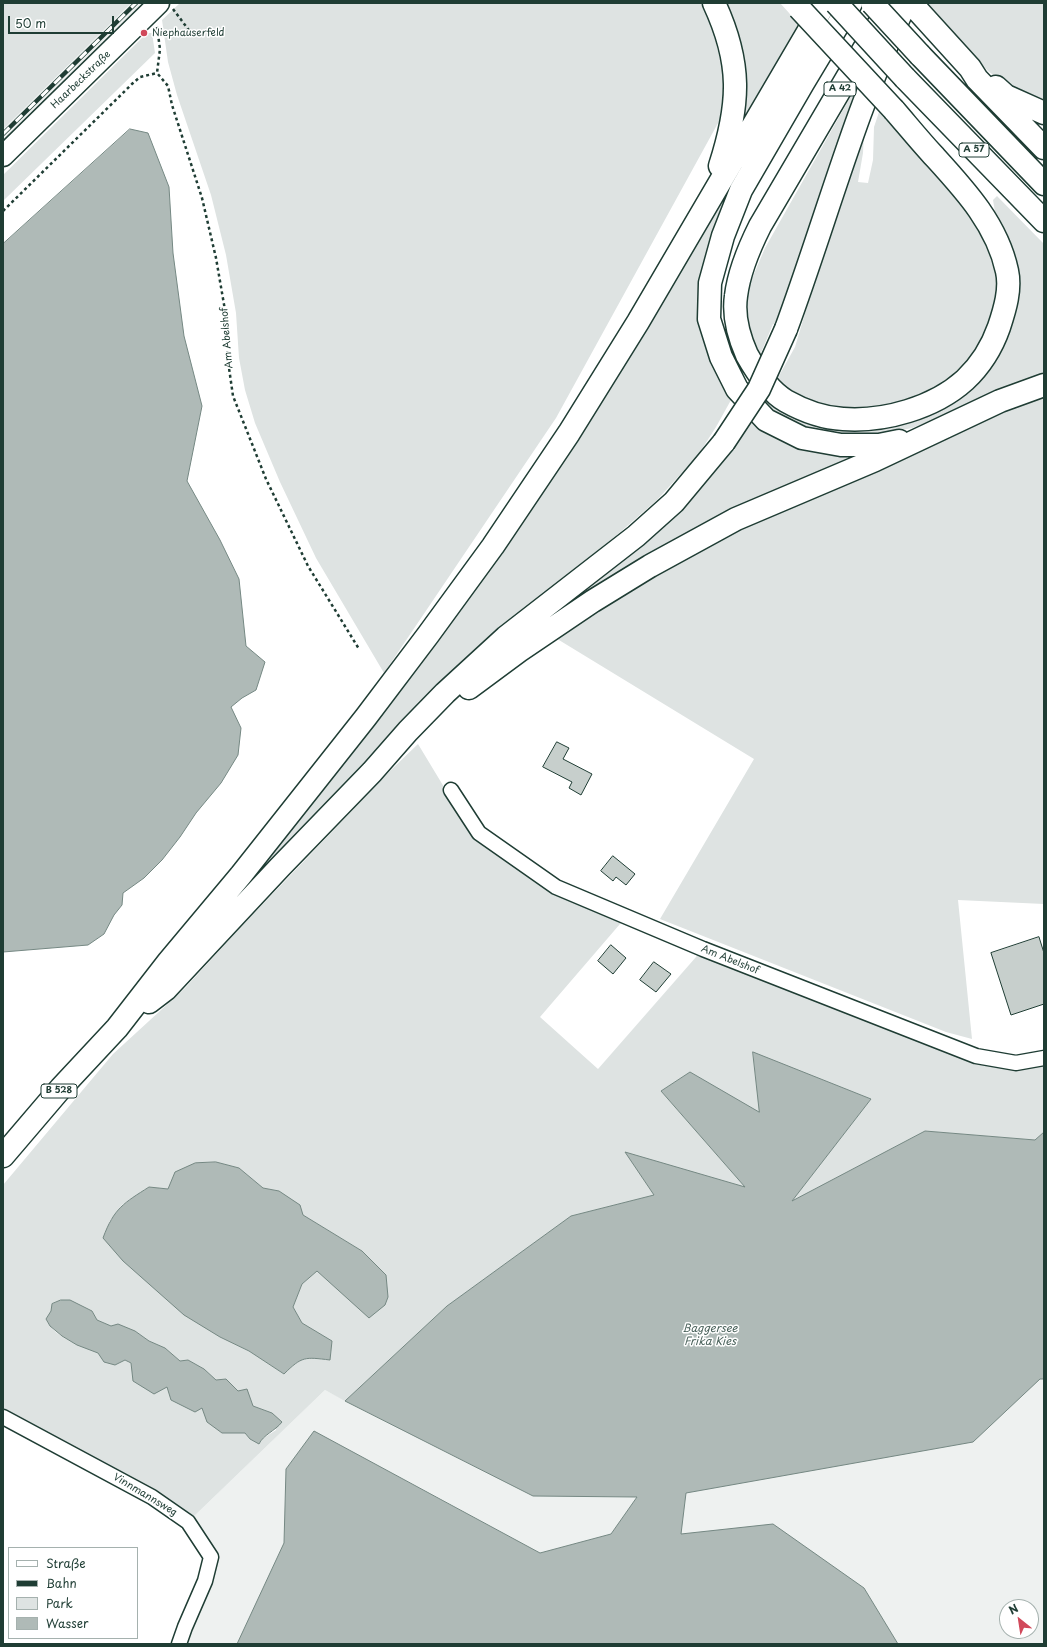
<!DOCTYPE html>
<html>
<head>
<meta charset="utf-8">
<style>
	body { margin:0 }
	#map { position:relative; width:1047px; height:1647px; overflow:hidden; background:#fff; font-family:"Playpen Sans",sans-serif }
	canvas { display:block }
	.frame { position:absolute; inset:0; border:4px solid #1f3d34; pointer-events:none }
	.legend { position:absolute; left:8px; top:1547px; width:130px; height:92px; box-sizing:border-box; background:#fff; border:1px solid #a5b1ae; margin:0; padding:5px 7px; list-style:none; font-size:12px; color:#1f3d34 }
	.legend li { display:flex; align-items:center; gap:8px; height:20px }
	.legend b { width:20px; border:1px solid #a5b1ae }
	.north { position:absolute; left:999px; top:1599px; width:40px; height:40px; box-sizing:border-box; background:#fff; border:1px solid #a5b1ae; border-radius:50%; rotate:330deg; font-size:11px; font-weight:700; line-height:16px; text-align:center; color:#1f3d34 }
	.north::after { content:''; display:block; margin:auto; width:14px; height:18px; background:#d1495b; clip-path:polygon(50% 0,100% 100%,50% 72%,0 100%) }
	.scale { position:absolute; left:8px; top:16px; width:106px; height:18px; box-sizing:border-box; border:2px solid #1f3d34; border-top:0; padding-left:5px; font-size:12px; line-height:14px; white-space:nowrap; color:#1f3d34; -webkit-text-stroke:3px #fff; paint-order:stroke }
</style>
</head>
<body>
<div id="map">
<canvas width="1047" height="1647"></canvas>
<div class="frame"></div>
<ul class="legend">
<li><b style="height:5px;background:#fff"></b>Straße</li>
<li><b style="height:5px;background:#1f3d34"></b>Bahn</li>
<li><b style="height:11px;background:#dee3e2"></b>Park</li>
<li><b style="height:11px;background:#afbab7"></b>Wasser</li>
</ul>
<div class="north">N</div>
<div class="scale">50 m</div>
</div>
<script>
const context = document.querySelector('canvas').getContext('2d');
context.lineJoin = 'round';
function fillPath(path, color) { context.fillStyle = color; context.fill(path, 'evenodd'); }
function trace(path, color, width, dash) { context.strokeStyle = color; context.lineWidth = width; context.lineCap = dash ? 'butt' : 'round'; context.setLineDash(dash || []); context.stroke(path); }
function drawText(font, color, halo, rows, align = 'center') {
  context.font = font + ' "Playpen Sans",sans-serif'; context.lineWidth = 3; context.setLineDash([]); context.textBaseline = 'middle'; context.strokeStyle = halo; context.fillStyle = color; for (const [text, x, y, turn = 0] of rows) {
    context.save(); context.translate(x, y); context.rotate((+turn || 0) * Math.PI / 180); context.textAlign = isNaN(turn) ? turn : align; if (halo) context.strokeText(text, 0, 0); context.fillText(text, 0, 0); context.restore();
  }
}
fillPath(new Path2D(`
	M128,3H143L3,140V127Z
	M1040,1379H1044V1644H898L864,1588L680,1534L681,1494ZM1007,1607H1031V1631H1007Z
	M325,1390L533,1496L637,1497L611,1534L540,1553L434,1495L314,1432L286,1469L284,1543L239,1644H179L210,1557L188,1522Z`), '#eef1f0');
fillPath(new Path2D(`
	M3,3H131L3,129Z
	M180,3H704L707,6L723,72V114L556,418L384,673L316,558L280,482L255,423L245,390L239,358L236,313L226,255L211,195L177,95L168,62L162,20Z
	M724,3H780L801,26L735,143Z
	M928,3H1044V103L1005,84L988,71L951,33L953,31Z
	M147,33H152L155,53L3,201V175Z
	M856,87L859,89L783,306L776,325L773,324L758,360L746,330V295L751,281L765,248Z
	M879,112L967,206L987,239L999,279L995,317L971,363L933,393L884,410L830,411L775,383L795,347L832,223L864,131L863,153L858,182L868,183L873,160L874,127Z
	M771,116L701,324C707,352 716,375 731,400L716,427L698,455L657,500L618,534L522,611L372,756L216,921L325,788L387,709L555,470L641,340Z
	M997,196L1044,244V376L912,428L873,436L813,434L763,406L768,397L895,421L997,350L1002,227L995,212L993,200Z
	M1044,398V904L958,900L972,1039L946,1032L660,919L754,759L554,637L665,570L758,521L1008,409Z
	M753,414L874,450L531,630Z
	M418,744L447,792L479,833L556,887L626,917L540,1017L598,1069L703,949L976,1056L1044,1058V1132L1035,1140L925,1131L791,1202L871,1099L754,1053L759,1113L690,1072L661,1091L746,1188L626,1153L654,1195L571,1216L447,1306L345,1401L325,1390L188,1522L3,1417V1185L113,1054L185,988L240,928L391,770ZM216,1162L239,1168L263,1188L279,1191L303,1215L362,1251L337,1288L317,1271L302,1284L293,1307L302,1323L332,1341L330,1360C305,1357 302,1356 284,1374L249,1351L220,1337L109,1222L122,1205L149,1187L168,1189L195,1163ZM82,1307L92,1311L97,1320L111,1326L135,1331L149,1341L165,1348L180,1361L188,1360L204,1369L216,1380L226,1379L253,1406L272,1413L276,1430L262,1439H250L245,1433H222L202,1407L125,1360L115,1365C109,1360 103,1355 97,1352C79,1344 54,1338 46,1319L51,1311Z`), '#dee3e2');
const water = new Path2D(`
	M130,129L148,133L169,187L173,253L184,336L202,406L187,481L220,540L239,579L246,646L265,662L256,690L242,698L231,707L241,728L238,755L221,783L196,813L180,837L162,860L144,878L123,893L122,905L114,915L104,934L88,945L3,952V244Z
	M753,1052L871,1099L792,1201L925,1131L1035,1140L1044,1132V1379H1040L973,1442L686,1493L681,1534L773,1524L864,1588L898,1644H237L284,1543L286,1469L314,1431L540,1553L611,1534L637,1497L533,1496L345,1401L447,1306L571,1216L654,1195L625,1152L745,1187L661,1091L690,1072L759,1112Z
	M216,1162L239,1168L263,1188L279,1191L300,1205L303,1215L362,1251L386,1275L388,1297L385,1305L369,1318L317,1271L302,1284L293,1307L302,1323L332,1341L330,1360C305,1357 302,1356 284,1374L249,1351L220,1337L184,1315L123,1261L103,1238C114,1208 124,1203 149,1187L168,1189L175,1172L195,1163Z
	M61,1300H70L92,1311L97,1320L111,1326L118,1324L135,1331L149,1341L165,1348L180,1361L188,1360L204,1369L216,1380L226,1379L238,1391L247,1389L253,1406L272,1413L282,1422C275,1431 263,1435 259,1444L250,1439L245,1433H222L207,1422L202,1408L195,1412L171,1400L167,1387L154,1394L133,1381L131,1363L125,1360L115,1365L104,1362L98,1353L77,1345L62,1336L50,1326L46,1319L51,1311L52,1304Z`);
fillPath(water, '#afbab7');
trace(water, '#758883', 1);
const building = new Path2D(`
	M557,742L569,748L563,759L592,774L581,795L569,788L572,782L543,767Z
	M613,856L635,874L626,885L616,877L613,881L601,871Z
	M1039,937L1044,953V1004L1011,1015L991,953Z
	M611,945L626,958L613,974L598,961Z
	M654,962L671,974L656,992L640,980Z`);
fillPath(building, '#c7cfcc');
trace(building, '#1f3d34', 1);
const street = new Path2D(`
	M451,790L479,833L556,887L703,949L976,1056L1016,1063L1044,1058
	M3,1417L152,1497L188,1522L211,1557L205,1581L185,1627L179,1644`);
const secondary = new Path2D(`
	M3,156L159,3`);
const highway = new Path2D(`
	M714,3C742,63 740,104 720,166
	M851,3L803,83L741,190L723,236L710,283L709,319L721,357L737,389L766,420L802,438L841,445H879L899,441
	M891,3L760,226C749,248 739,271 736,296C733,316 739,337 747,355C756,371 769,391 786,401C802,410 823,418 843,419C884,422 934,408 965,380C981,365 992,347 999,327C1005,309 1011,289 1007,271C997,224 964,189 933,155C920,141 907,125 894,110
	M911,3L970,68L977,79L1044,148
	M920,55L1044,184
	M905,78L1044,221
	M996,87L1006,96L1044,113
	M786,329C825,223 854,114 902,11
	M469,688L519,651L593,601L650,566L736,519L875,460L1000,401L1044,385
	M149,1002L166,989L280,867L372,772L408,731L445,693L506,637L636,536L674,502L724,442
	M3,1156L61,1088L117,1028L169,961L241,875L366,717L428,635L493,546L569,433L638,322L825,3`);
trace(street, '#1f3d34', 17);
trace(secondary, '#1f3d34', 23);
trace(highway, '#1f3d34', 25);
trace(new Path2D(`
	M173,9L191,33
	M157,27L160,49L157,73L168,86L172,105L202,198L216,258L226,316L228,361L233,396L266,479L308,566L359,649
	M3,211L133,83L140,77L157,73`), '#1f3d34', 2.5, [3, 3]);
trace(street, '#fff', 14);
trace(secondary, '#fff', 20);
trace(highway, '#fff', 22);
const rail = new Path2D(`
	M3,134L136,3`);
trace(rail, '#1f3d34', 4.5);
trace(rail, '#fff', 3, [9]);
const highwayBridge = new Path2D(`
	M836,3L905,78
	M872,3L920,55
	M799,8L894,110
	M724,442L759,389L786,329`);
trace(highwayBridge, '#1f3d34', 25, []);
trace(highwayBridge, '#fff', 22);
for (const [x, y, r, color] of [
	[144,33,4,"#d1495b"]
]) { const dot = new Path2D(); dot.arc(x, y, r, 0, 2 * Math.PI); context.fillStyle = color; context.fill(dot); trace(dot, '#fff', 1.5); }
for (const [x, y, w] of [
	[840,89,32],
	[974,150,30],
	[59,1091,36]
]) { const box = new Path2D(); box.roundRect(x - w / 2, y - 7, w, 14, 3); context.fillStyle = '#fff'; context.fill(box); trace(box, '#1f3d34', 1); }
drawText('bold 9px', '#1f3d34', null, [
	["A 42",840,89],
	["A 57",974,150],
	["B 528",59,1091]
]);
drawText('10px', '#1f3d34', '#fff', [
	["Niephauserfeld",152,33]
], 'left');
drawText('10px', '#1f3d34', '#fff', [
	["Haarbeckstraße",81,80,-44],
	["Am Abelshof",227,338,-95],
	["Am Abelshof",730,960,22],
	["Vinnmannsweg",145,1495,31]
]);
drawText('italic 11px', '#4a625b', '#fff', [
	["Baggersee",710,1329],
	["Frika Kies",710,1342]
]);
</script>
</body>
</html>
